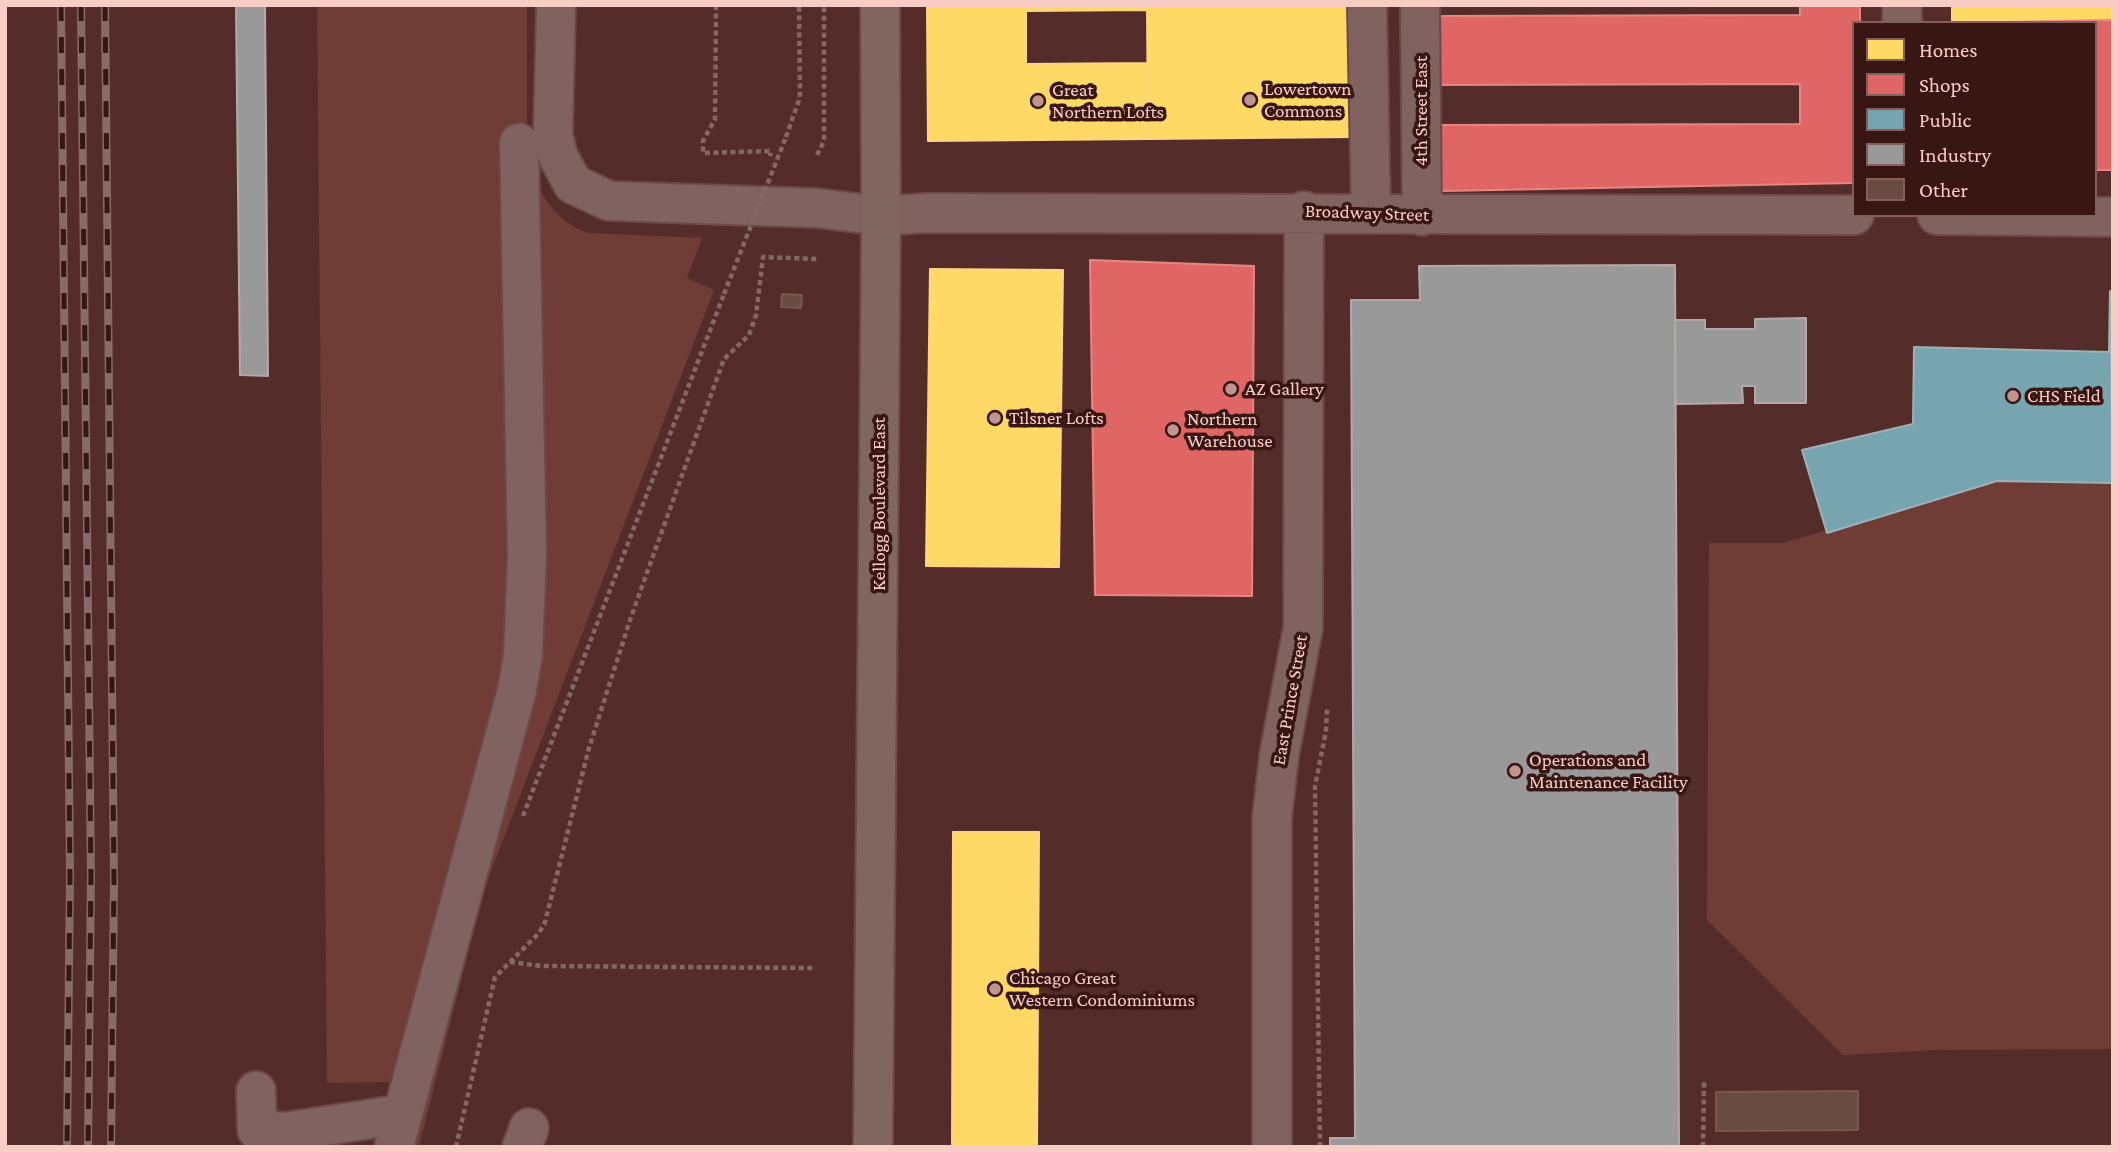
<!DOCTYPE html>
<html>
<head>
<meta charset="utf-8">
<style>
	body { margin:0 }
	#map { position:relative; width:2118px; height:1152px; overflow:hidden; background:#542d2a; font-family:"Crimson Pro",serif }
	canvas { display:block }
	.frame { position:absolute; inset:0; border:7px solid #faccc6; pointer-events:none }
	.legend { position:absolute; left:1852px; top:21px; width:245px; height:196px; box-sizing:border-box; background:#371613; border:2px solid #855f5b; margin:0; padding:9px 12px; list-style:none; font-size:21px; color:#faccc6 }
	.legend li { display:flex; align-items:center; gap:14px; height:35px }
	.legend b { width:35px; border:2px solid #855f5b }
</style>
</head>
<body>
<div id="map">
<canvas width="2118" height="1152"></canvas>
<div class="frame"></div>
<ul class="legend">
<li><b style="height:19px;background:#ffd966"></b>Homes</li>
<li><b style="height:19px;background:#e06666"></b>Shops</li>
<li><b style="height:19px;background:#76a5af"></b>Public</li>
<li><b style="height:19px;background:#999"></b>Industry</li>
<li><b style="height:19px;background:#694b44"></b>Other</li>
</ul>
</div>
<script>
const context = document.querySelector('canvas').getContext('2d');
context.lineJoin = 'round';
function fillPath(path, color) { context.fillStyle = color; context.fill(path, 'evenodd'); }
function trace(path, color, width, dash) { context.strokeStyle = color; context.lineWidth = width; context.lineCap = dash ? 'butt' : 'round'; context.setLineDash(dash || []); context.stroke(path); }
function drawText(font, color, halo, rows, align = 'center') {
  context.font = font + ' "Crimson Pro",serif'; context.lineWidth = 7; context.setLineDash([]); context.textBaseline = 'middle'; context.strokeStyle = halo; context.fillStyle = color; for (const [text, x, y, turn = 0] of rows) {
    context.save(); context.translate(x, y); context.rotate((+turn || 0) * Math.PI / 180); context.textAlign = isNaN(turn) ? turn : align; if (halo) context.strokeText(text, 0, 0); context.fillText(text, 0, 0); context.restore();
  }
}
fillPath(new Path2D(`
	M317,5H527V140L512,644L400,1082L327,1083Z
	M534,181C548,204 561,224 588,233L702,238L687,278L714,290L483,892L419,1147H408L530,691Z
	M1997,481L2113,483V1049L1938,1050L1843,1055L1707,920L1709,543H1783Z`), '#703c36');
const homes = new Path2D(`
	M927,5H1147V10L1026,11V64L1147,63L1148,139L928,141Z
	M1147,5H1352L1353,137L1148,139Z
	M1952,5H2113V20L1952,21Z
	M930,269L1063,270L1059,567L926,566Z
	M953,832H1039L1037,1147H952Z`);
fillPath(homes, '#ffd966');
trace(homes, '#fed583', 2);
const shops = new Path2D(`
	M1800,5H1860V23H1854V183L1443,191L1437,184V125L1800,124V84L1437,85V16L1800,15Z
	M2113,20V170H2095V23H1952Z
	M1090,260L1254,266L1252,596L1095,595Z`);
fillPath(shops, '#e06666');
trace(shops, '#e88583', 2);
const public = new Path2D(`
	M2110,291L2113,483L1997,481L1827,533L1802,450L1913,424L1914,347L2109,352Z`);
fillPath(public, '#76a5af');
trace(public, '#9eb1b6', 2);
const industry = new Path2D(`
	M236,5H265L268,376L240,375Z
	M1675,265L1679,1147H1330V1138H1355L1351,300H1420L1419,266Z
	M1806,318V403H1755V386H1742L1743,403L1675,404V320H1705V329H1755V319Z`);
fillPath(industry, '#999');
trace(industry, '#b6a8a6', 2);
const building = new Path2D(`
	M782,294L802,295L801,308L781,307Z
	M1858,1091V1130L1716,1131V1092Z`);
fillPath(building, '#694b44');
trace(building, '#77574e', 2);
const minor = new Path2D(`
	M556,5L553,135L558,156L573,184L609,201L817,208L881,216L925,213C1234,211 1544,215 1854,215
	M1367,5L1371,213
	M1420,5L1422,216
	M1902,23V5
	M1937,215L2113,217
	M256,1091L257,1130L286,1132L402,1114
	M394,1147L517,690L523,655L527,555L519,143
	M522,1147L529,1128
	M1272,1147V818L1279,756L1303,628L1304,211`);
const major = new Path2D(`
	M873,1147L881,216L880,5`);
trace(minor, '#6d4a48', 42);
trace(major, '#6d4a48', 42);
trace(new Path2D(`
	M716,5L715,119L703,141V153L771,151L770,156
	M786,137L800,97L799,5
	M817,155L824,141V5
	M523,816L724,294
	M510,962L542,966L813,968
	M456,1147L495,977L539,933L545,922L589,748L631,617L724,359L749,335L756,315L763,257L818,259
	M1320,1147L1315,786L1326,731L1327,708
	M1703,1147L1704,1082`), '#846866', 4.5, [5, 3.5]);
trace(minor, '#806360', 38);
trace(major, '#80665e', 38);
const rail = new Path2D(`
	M61,5L70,876L67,1147
	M81,5L91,875L88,1147
	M105,5L114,880L111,1147`);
trace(rail, '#876b69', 8);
trace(rail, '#371613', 5, [16]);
trace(new Path2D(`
	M724,294L786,137`), '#846866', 4.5, [5, 3.5]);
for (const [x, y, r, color] of [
	[1250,100,7,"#c0948f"],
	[1038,101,7,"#c0948f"],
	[1231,389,7,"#c0948f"],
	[2013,396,7,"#c0948f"],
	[995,418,7,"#c0948f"],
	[1173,430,7,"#c0948f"],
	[1515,771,7,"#c0948f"],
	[995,989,7,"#c0948f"]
]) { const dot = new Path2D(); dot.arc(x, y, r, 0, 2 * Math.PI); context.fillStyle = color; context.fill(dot); trace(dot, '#371613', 2.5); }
drawText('19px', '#faccc6', '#371613', [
	["Lowertown",1264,89],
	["Commons",1264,111],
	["Great",1052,90],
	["Northern Lofts",1052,112],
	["AZ Gallery",1245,389],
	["CHS Field",2027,396],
	["Tilsner Lofts",1009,418],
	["Northern",1187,419],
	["Warehouse",1187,441],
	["Operations and",1529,760],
	["Maintenance Facility",1529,782],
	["Chicago Great",1009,978],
	["Western Condominiums",1009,1000]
], 'left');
drawText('19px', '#faccc6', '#371613', [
	["4th Street East",1421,111,-90],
	["Broadway Street",1367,213,2],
	["Kellogg Boulevard East",879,504,-90],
	["East Prince Street",1290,700,-80]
]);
</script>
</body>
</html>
